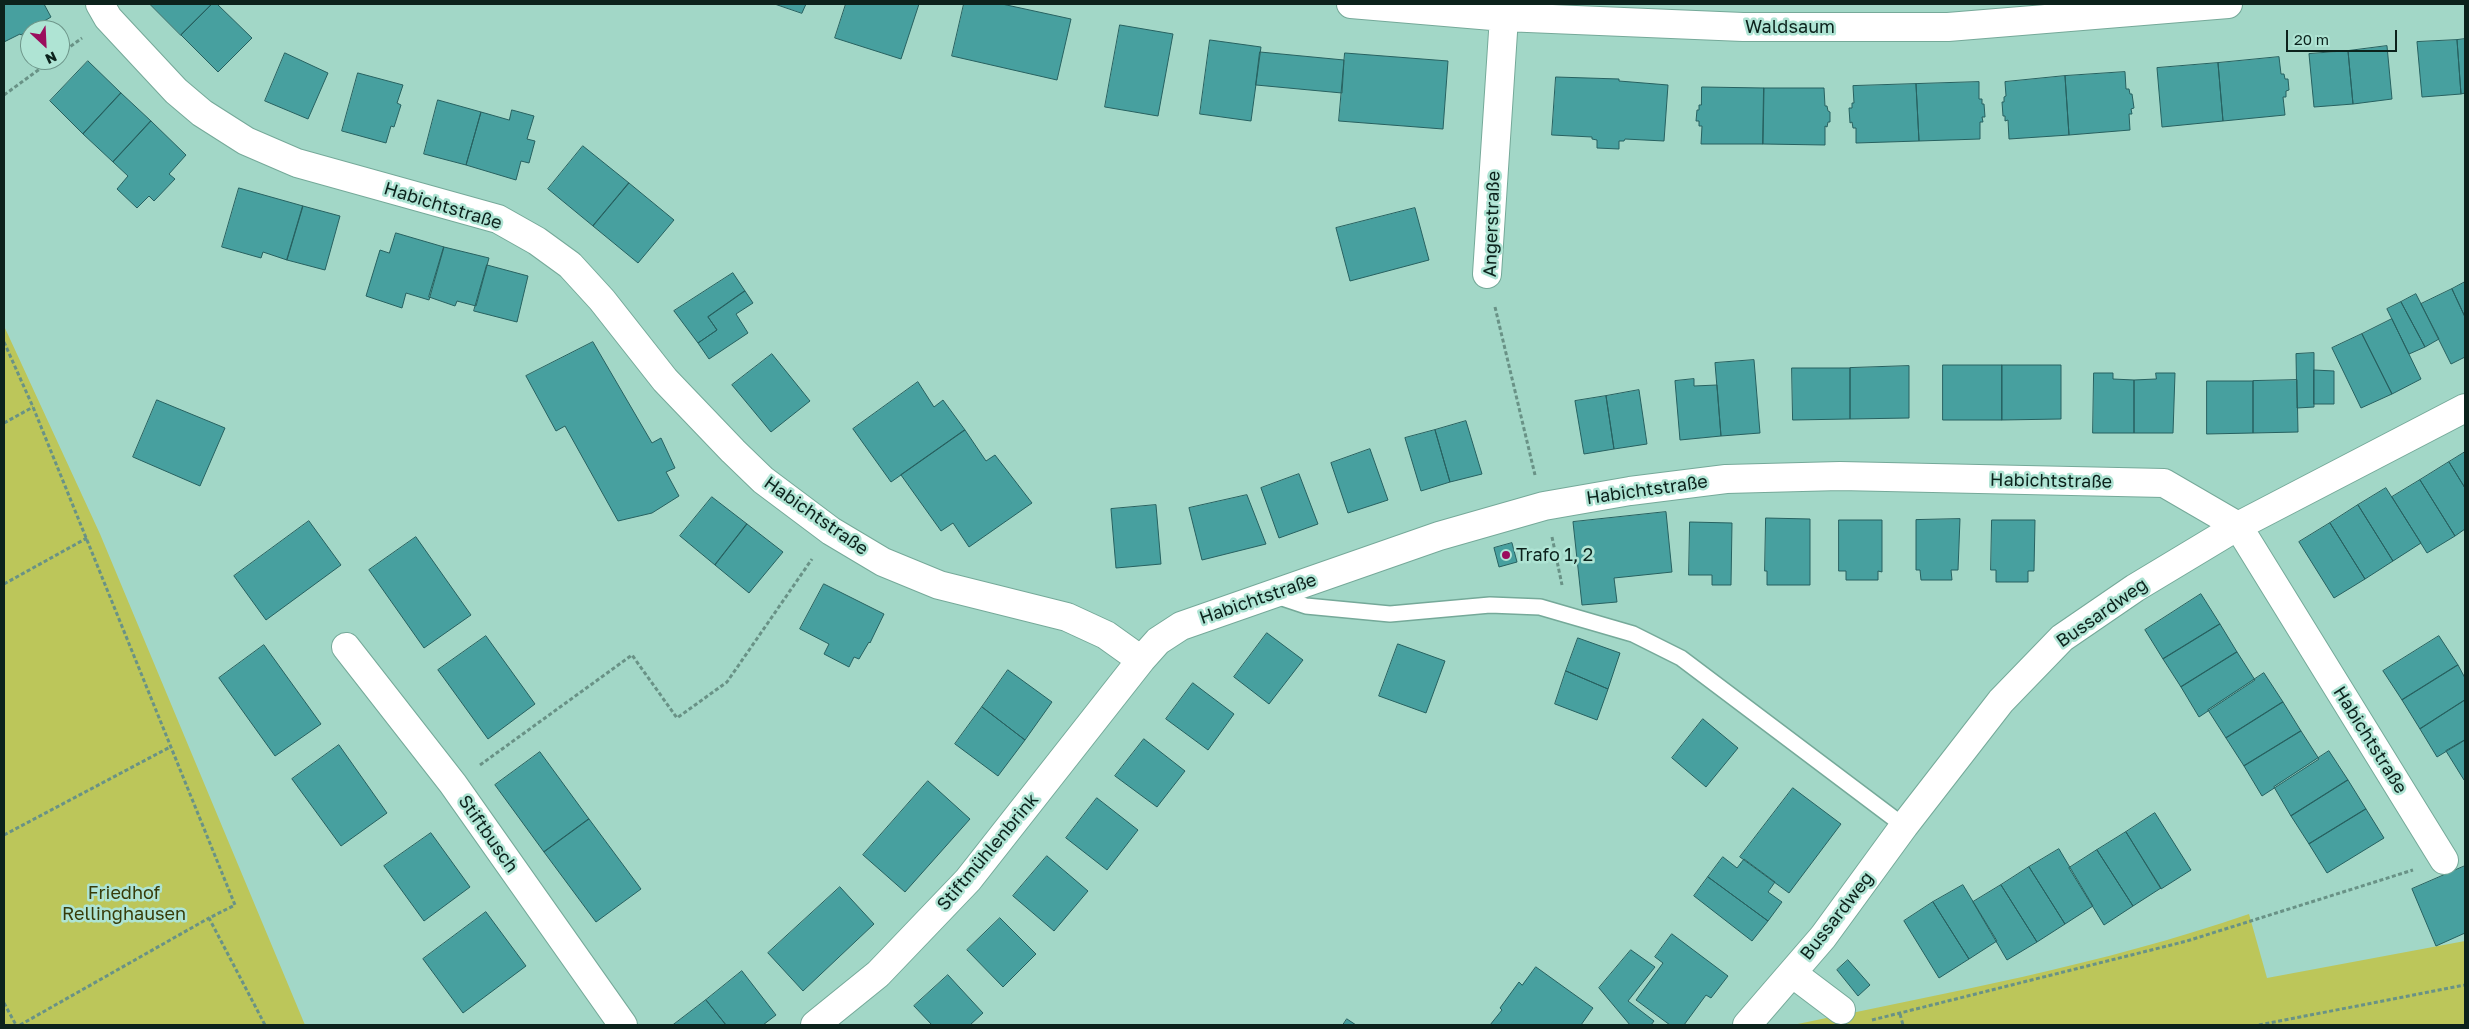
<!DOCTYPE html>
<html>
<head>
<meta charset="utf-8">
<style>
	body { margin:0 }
	#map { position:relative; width:2469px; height:1029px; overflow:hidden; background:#a2d7c7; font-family:"Golos Text",sans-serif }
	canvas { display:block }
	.frame { position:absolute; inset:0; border:5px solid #0c221c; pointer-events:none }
	.north { position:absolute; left:20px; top:20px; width:50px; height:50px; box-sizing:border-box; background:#afe4d4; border:1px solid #6e968a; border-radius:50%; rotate:155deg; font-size:14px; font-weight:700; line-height:20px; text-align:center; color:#0c221c }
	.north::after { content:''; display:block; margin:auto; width:18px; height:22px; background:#9b0d5d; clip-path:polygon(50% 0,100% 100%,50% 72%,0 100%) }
	.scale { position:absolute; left:2286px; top:30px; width:111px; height:22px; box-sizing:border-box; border:2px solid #0c221c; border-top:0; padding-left:6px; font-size:15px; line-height:18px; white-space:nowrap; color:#0c221c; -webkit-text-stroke:4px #afe4d4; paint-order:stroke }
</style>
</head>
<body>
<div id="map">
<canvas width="2469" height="1029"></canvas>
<div class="frame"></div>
<div class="north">N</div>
<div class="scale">20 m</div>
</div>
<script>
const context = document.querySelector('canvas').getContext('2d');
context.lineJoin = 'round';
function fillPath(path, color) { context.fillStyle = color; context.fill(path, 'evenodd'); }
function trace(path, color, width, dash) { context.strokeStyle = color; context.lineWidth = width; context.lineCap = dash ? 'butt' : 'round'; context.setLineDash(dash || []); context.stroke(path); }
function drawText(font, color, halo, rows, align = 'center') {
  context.font = font + ' "Golos Text",sans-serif'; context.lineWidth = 5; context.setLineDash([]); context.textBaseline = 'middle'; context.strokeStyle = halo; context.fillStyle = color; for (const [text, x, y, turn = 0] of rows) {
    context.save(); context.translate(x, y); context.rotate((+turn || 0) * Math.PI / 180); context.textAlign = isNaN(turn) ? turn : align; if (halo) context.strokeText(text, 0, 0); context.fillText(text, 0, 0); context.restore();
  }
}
fillPath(new Path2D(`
	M4,326L100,534L305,1025H4Z
	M2249,914L2267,978L2465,941V1025H1793C1946,993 2102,965 2249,914Z`), '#bcc65a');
const building = new Path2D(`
	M4,4H44L51,17L21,35L20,34L4,42Z
	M150,4H212L181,35Z
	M212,4H217L252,38L218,72L181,35Z
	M775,4H806L802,13Z
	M846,4H919L901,59L835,38Z
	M964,4H1002L1071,19L1057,80L952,56Z
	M1120,25L1173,34L1158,116L1105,107Z
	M2465,39V93L2461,94L2457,40Z
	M1210,40L1261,47L1251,121L1200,114Z
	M2457,40L2461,94L2422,97L2417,42Z
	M2387,46L2392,99L2353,104L2348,51Z
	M2348,51L2353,104L2314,107L2309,54Z
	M1260,52L1344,60L1342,93L1256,85Z
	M285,53L328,73L308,119L265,101Z
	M1345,53L1448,61L1443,129L1339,121Z
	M2279,57L2281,74H2284L2285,79H2288L2289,90L2286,91V97H2283L2285,115L2223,121L2218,63Z
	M88,61L121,93L83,134L50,101Z
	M2218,63L2223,121L2162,127L2157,68Z
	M2125,72L2126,89H2129L2130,94H2132L2134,108L2131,109L2132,114H2129L2130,130L2069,135L2065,76Z
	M358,73L403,85L397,103L401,105L394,127L391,126L386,143L342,131Z
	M2065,76L2069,135L2009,139L2008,120L2005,121V116H2003L2002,102H2004V97L2006,96L2005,82Z
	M1556,77L1619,79V81L1668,85L1664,141L1625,139L1624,141H1619V149L1597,148V140L1592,139V137L1552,135Z
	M1979,82V99H1982V104H1984L1985,117H1982L1983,122H1980V139L1919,141L1916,84Z
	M1916,84L1919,141L1856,143V128H1853L1852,122L1850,123L1849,108H1852V103H1854L1853,86Z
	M1702,87L1764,88L1763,144H1701L1702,126H1699V121H1696L1697,110H1699V105H1701Z
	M1764,88H1824L1825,106H1827L1828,111L1830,112V122H1828L1827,127L1825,126V145L1763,144Z
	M121,93L151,121L113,162L83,134Z
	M438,100L481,112L466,165L424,154Z
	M512,110L534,116L527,139L535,141L529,163L521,161L516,180L466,165L481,112L509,120Z
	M151,121L186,155L169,174L175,179L154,201L149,196L137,208L117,189L128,176L113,162Z
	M583,146L629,183L593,226L548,189Z
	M629,183L674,220L638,263L593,226Z
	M239,188L303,206L287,260L263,252L261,258L222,247Z
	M303,206L340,216L325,270L287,260Z
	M1415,208L1429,260L1350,281L1336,228Z
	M396,233L444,247L429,300L406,293L402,308L366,296L380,250L389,253Z
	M444,247L489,258L476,306L457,301L455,306L429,297Z
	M487,265L528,276L517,322L474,311Z
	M733,273L745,291L708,317L717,330L698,343L674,311Z
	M2465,282V317L2452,289Z
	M2452,289L2465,317V357L2451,364L2421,304Z
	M745,291L753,303L736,314L748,333L709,359L698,343L717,330L708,317Z
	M2416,294L2439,339L2425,347L2401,302Z
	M2401,302L2425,347L2409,354L2387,309Z
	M2392,319L2421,379L2392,394L2362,334Z
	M2362,334L2392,394L2361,408L2332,348Z
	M593,342L652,443L661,438L675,468L666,472L679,496L652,513L618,521L565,426L556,431L526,376Z
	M2314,353V407L2297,408L2296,354Z
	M772,354L810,401L771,432L732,385Z
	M1754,360L1760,433L1721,436L1715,363Z
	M1943,365H2002V420H1943Z
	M2002,365H2061V419L2002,420Z
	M1909,366V418L1850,419V368Z
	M1792,368H1850V419L1793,420Z
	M2314,370L2334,371V404H2314Z
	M2094,373H2113V379L2134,380V433H2093Z
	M2156,373H2175L2173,433H2134V380L2156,379Z
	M1694,379V386L1717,385L1721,436L1680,440L1675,381Z
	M2297,380L2298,432L2253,433V381Z
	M2207,381H2253V433L2207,434Z
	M918,382L934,407L943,400L965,430L891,482L853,429Z
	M1639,390L1647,444L1614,449L1606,396Z
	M1606,396L1614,449L1584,454L1575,401Z
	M157,400L225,428L200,486L133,457Z
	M1466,421L1482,474L1450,482L1435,430Z
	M965,430L986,461L995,455L1032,503L969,547L953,523L941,531L901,475Z
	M1435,430L1450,482L1421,491L1405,438Z
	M1370,449L1388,500L1348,513L1331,463Z
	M2465,452V488L2449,462Z
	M2449,462L2465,488V529L2455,536L2420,480Z
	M1299,474L1318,524L1279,538L1261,488Z
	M2420,480L2455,536L2427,553L2392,497Z
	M2386,488L2421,543L2393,561L2358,505Z
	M1247,495L1266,544L1202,560L1189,508Z
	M712,497L747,524L715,565L680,536Z
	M1156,505L1161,564L1116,568L1111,509Z
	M2358,505L2393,561L2365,579L2330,523Z
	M1666,512L1672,572L1614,578L1617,602L1582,605L1573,522Z
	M1766,518L1810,519V585H1767V571H1765Z
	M1960,519L1958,570H1951L1952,580H1921L1920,570H1916V520Z
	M1839,520H1882V572L1878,571V580H1846V571H1839Z
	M1992,520H2035L2034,571H2028V582H1996V570H1991Z
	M309,521L341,565L266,620L234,576Z
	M1690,522L1732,523L1731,585H1712V575H1689Z
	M2330,523L2365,579L2334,598L2299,542Z
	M747,524L783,552L749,593L715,565Z
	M416,537L471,615L424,648L369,570Z
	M1512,543L1517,562L1499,567L1494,548Z
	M824,584L884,614L870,643L869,642L859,659L854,657L849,667L824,654L829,644L800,629Z
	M2201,594L2220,624L2163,659L2145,630Z
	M2220,624L2237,652L2181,687L2163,659Z
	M1267,633L1303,660L1269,704L1234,677Z
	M486,636L535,704L488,739L438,670Z
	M2439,636L2458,665L2402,700L2383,671Z
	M1578,638L1620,653L1608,689L1566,671Z
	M1398,644L1445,661L1426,713L1379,696Z
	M264,645L321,724L275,756L219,678Z
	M2237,652L2255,680L2199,717L2181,687Z
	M2458,665L2465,678V700L2420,729L2402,700Z
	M1008,670L1052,702L1025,740L982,707Z
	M1566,671L1608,689L1597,720L1555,704Z
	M2264,673L2283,702L2226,738L2208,710Z
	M1193,683L1234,714L1208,750L1166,719Z
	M2465,700V740L2437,757L2420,729Z
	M2283,702L2301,731L2244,766L2226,738Z
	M982,707L1025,740L998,776L955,744Z
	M1703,719L1738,748L1706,787L1672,758Z
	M2301,731L2319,759L2262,796L2244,766Z
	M1144,739L1185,771L1157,807L1115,776Z
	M2465,740V779L2464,780L2446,751Z
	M339,745L387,813L341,846L292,779Z
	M2329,751L2348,780L2291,816L2274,787Z
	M540,752L589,819L544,852L495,785Z
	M2348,780L2366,809L2309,844L2291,816Z
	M928,781L970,819L905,892L863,855Z
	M1793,788L1841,824L1789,893L1740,857Z
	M1097,798L1138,830L1107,870L1066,838Z
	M2366,809L2384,838L2327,873L2309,844Z
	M2155,813L2191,870L2161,889L2126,832Z
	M589,819L641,889L596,922L544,852Z
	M2126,832L2161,888L2133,906L2097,850Z
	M431,833L470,887L424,921L384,866Z
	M2059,849L2093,906L2065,924L2029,867Z
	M2097,850L2133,906L2104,925L2069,868Z
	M1047,856L1088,891L1054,931L1013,896Z
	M1723,857L1737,868L1744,859L1775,882L1768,892L1782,902L1768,921L1708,877Z
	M2465,866V933L2436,946L2412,889Z
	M2029,867L2065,924L2037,942L2001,885Z
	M1708,877L1768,921L1752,941L1694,896Z
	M1963,885L1997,941L1969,959L1933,902Z
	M2001,885L2037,942L2007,960L1973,902Z
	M840,887L874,924L803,991L768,953Z
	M1933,902L1969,959L1939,978L1904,921Z
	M486,912L526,966L463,1013L423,959Z
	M1000,918L1036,954L1003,987L967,950Z
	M1672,934L1728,976L1711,998L1706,995L1684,1025H1670L1636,1000L1663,963L1655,957Z
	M1631,950L1655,967L1628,1001L1654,1021L1651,1025H1630L1599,988Z
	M1848,960L1870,985L1858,996L1837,970Z
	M1536,967L1593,1008L1581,1025H1490L1502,1010L1500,1008L1519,982L1522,985Z
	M742,971L776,1015L763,1025H726L706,1000Z
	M948,975L983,1013L970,1025H932L914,1006Z
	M706,1000L726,1025H673Z
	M1347,1019L1356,1025H1343Z`);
fillPath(building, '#47a09f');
trace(building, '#276160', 1);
const lane = new Path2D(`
	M1273,595L1306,606L1390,614L1490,605L1540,607L1633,634L1681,658L1904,826`);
const street = new Path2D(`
	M100,4L108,18L176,91L202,113L246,141L297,163L498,219L537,241L570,265L602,300L665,380L733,451L763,480L831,531L883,562L939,585L1067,617L1106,635L1141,660
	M1351,4L1504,17L1743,27H1948L2228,4
	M1487,274L1504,17L1517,6
	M346,647L453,784L623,1025
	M1792,973L1841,1010
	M815,1025L878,974L968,880L1141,660L1158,641L1181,626L1439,536L1544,506L1630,491L1726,479L1840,476L2164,483L2238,526L2444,860
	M1747,1025L1823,937L1904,826L2001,701L2062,638L2135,588L2238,526L2465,408`);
trace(lane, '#75a999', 18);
trace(street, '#75a999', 30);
trace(new Path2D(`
	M60,54L82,38
	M4,95L52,60
	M1495,307L1535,475
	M4,342L33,407L235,905L209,918L265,1025
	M4,423L33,407
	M1552,537L1562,585
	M4,584L87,538
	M480,765L632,655L677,718L727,682L812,559
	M4,835L172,746
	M4,1003L16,1025
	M1900,1014L1903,1025
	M1872,1020L2187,941L2413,870
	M20,1025L209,918
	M2259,1025L2465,985`), '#699286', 3, [4, 2.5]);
trace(lane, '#fff', 15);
trace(street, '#fff', 28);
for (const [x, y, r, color] of [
	[1506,555,5,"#9b0d5d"]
]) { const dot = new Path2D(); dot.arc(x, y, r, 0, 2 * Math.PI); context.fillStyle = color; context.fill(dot); trace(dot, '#afe4d4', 2); }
drawText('18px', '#0c221c', '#afe4d4', [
	["Waldsaum",1790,27],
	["Habichtstraße",443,206,17],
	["Angerstraße",1492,224,-88],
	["Habichtstraße",2051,481,1],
	["Habichtstraße",1647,490,-8],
	["Habichtstraße",816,516,35],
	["Habichtstraße",1258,599,-19],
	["Bussardweg",2102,613,-35],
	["Habichtstraße",2370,740,58],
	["Stiftbusch",488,834,55],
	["Stiftmühlenbrink",988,852,-50],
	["Bussardweg",1837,916,-52]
]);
drawText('18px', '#0c221c', '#afe4d4', [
	["Trafo 1, 2",1516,555]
], 'left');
drawText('18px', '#373b09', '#afe4d4', [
	["Friedhof",124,893],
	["Rellinghausen",124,914]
]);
</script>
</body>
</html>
